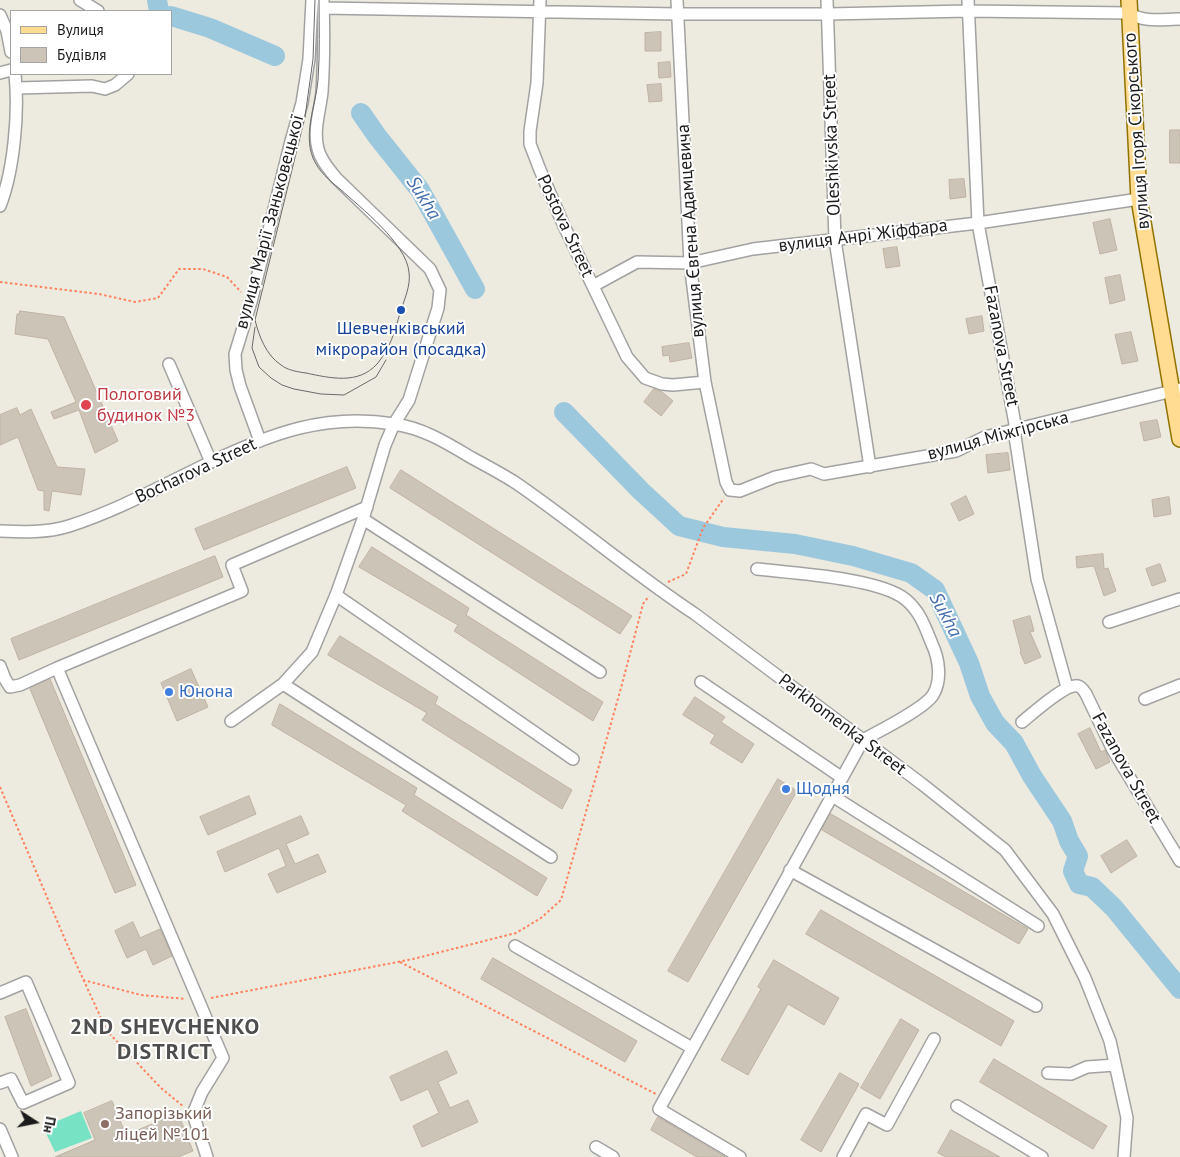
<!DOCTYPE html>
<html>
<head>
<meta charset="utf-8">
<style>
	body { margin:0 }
	#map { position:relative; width:1180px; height:1157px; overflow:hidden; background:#edeadf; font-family:"PT Sans",sans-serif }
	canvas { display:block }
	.legend { position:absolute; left:10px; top:10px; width:162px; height:65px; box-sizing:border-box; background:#fff; border:1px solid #a4a4a4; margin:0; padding:6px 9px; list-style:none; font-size:15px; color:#1b1b1b }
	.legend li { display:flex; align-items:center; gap:10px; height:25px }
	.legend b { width:25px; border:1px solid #a4a4a4 }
	.north { position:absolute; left:10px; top:1097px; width:50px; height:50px; -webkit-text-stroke:4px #fff; paint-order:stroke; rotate:101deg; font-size:14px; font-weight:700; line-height:20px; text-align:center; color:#1b1b1b }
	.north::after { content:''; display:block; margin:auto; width:18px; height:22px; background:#1b1b1b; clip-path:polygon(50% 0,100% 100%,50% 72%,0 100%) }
</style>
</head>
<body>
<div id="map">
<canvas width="1180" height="1157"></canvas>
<ul class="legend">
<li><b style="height:6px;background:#ffdc92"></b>Вулиця</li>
<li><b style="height:14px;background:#cdc4b8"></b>Будівля</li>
</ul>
<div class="north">Пн</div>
</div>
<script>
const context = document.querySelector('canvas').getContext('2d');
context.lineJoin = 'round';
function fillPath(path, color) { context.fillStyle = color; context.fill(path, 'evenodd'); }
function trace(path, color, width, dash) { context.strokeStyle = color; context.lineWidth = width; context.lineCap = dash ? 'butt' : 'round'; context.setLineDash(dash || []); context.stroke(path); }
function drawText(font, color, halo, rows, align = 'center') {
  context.font = font + ' "PT Sans",sans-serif'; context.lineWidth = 4; context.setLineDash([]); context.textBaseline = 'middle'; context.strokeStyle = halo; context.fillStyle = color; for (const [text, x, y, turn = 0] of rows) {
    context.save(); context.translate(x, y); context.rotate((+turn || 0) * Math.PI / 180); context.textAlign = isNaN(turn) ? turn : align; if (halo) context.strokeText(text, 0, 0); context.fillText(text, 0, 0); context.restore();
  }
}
fillPath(new Path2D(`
	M81,1111L92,1138L55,1152L43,1127Z`), '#78e2c5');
trace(new Path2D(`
	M157,0L159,11
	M171,16L210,28L275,56
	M361,113L377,136L420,190L475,289
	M564,412L641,491L679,526L723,537L795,544L853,556L911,573L935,590L969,663L980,696L995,723L1014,743L1032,776L1062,821L1069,841L1078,856L1073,871L1079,884L1092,887L1114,908L1180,989`), '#9cc8de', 20);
const building = new Path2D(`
	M661,32V51H645V33Z
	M670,62L671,77L659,78L658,63Z
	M661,84L662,101L649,102L647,85Z
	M1170,130H1180V163H1170Z
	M964,179L966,197L950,199L949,180Z
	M1110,219L1117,250L1100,254L1093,223Z
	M897,247L900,266L886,268L883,249Z
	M1120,275L1125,300L1110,304L1105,278Z
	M20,311L64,317L118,441L95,453L79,410L54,419L51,412L76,402L48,339L15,334L17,314H19Z
	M982,316L984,331L969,334L966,319Z
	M1131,332L1138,361L1122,364L1115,335Z
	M689,343L692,358L670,362L669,355L663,356L662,347Z
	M654,389L662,392L673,401L661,416L644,402Z
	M17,408L20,415L31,409L57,467L85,469L81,495L52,491L49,511L44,510V491L38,490L18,437L0,445V415Z
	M1157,420L1161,437L1144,441L1140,423Z
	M1008,453L1010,470L988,473L986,455Z
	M347,467L356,488L204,550L195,529Z
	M401,470L632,616L620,634L390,488Z
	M966,496L974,514L959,521L951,504Z
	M1169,497L1171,514L1154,517L1152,500Z
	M372,547L469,608L466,615L603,702L593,721L454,631L458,625L359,567Z
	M1103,554L1104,569L1108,568L1116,591L1104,596L1094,566L1077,568L1076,557Z
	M215,556L223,577L19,660L11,639Z
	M1160,564L1166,581L1152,586L1146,569Z
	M1030,616L1034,631L1030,632L1041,657L1025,664L1020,652L1021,651L1013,621Z
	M340,636L438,697L435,704L572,790L562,809L422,720L427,713L328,655Z
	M191,669L208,707L177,721L161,683Z
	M50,679L136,885L115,893L30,689Z
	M695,697L725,717L721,722L754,744L742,763L710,743L715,735L683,715Z
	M280,704L417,788L414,795L547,878L537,896L402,811L406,805L272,725Z
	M1090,728L1101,752L1105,750L1110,762L1096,769L1078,734Z
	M778,779L797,791L688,982L668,971Z
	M249,796L256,814L208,835L200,817Z
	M831,814L1028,929L1019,944L822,830Z
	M301,816L309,834L286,844L295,864L318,854L326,872L277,893L268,874L286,866L279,848L225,872L217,852Z
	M1127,840L1137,856L1111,873L1101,856Z
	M821,910L1014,1021L1001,1046L806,934Z
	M133,922L140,938L160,929L172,956L153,965L146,949L127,958L115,931Z
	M493,958L637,1041L625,1062L481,979Z
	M774,960L839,998L824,1025L788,1004L748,1075L721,1060L761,989L758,987Z
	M26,1009L52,1076L31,1086L5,1017Z
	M901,1019L919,1030L880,1099L861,1088Z
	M447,1051L457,1073L438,1082L450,1108L468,1100L478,1122L422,1147L413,1126L439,1113L428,1089L401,1101L390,1077Z
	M994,1059L1107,1126L1093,1149L980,1082Z
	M840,1073L859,1084L821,1152L801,1140Z
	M112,1101L126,1135L178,1113L193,1151L178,1157H55L95,1140L84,1113Z
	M658,1117L725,1157H697L651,1130Z
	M951,1130L1000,1157H946L938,1153Z`);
fillPath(building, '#cdc4b8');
trace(building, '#bfb2a1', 1);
const minor = new Path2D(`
	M80,0L98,11
	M540,0L537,83L530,131V144L540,170L564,226L627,357L645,378L662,384L673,385L705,382
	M677,0L690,263L705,382L726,482L730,490L740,491L775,477L811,469L824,474L956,451L985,437L1180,389
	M827,0L835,240L870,467
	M968,0L978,223L1015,424L1014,430L1037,579L1067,687
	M323,8L677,14H828L968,11L1129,13C1144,23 1163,19 1180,19
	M0,15L7,31L11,52
	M0,73L11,70
	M17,88L92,86L105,89L115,85L128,74
	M0,206C14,170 19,112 15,74
	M593,286L637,262L690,263L753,249L978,223L1139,199
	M169,364L211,462
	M260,441L240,386L236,370L235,354L251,302L291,141L302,103L309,59L312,0
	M363,519L600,672
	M0,531C23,532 47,533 69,526C119,510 165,484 211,462C272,433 326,413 394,424C423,428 447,443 472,458C487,466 502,474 516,483C577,525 633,573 695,614L922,784L1005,850L1053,914L1085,978L1110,1041L1127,1118L1124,1157
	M336,595L573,759
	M1109,622L1180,599
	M0,666L5,679L10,687L20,685L57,668L223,1058L202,1092L193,1114L207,1157
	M57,668L242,591L232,565L367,507
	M701,682L841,777
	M283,684L551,857
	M1145,699L1180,685
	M231,721L283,684L312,652L336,595L363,519L385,445L394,424L409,400L438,308L440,290L430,269L336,178C329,169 321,161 318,149C313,130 320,111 322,92C324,62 324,31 323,0
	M1022,722C1032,714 1066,683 1078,686C1082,687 1084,691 1086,694L1113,750L1180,861
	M831,795L1038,926
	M790,870L1036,1006
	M515,946L692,1048
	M0,993L26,982L69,1083L23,1103L11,1079L0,1083
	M1048,1073L1071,1074L1087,1067L1115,1065
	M957,1106L1042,1157
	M0,1129L12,1157
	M596,1147L613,1157
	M740,1157L659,1109L863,740C879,731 924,709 933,695C942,680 939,659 932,644C925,627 920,611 905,599C879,578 792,573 757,569
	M843,1157L866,1114L887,1125L934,1039`);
const major = new Path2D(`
	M1129,0L1139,199L1180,439`);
trace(minor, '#a2a2a2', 14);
trace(major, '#917200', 18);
trace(new Path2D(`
	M0,282L99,294L135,302L158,298L179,269H203L227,277L241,292
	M668,582L686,574L703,528L724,498
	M0,787L67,944L107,1031L161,1088L184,1107
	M400,962L656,1094
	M83,980L141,995L186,999
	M211,998L413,959L516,933L541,918L561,900L621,688L643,604L649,596`), '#ff815e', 2, [2.5, 2.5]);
trace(minor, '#fff', 11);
trace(major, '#ffdc92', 15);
trace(new Path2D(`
	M315,0L313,59L305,117L255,320C259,336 266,355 281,365C287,370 298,372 306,373C330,378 358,385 377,364C390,349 395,331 400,313C404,300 411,286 409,272C406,243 361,208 340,189C329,180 319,172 313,158C303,133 316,105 318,80C320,53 319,26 319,0
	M255,327L252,348L259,367L271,378L282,385L294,389L321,394L344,395L376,377L386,360`), '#696969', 1);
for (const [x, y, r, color] of [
	[401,310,5,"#1a4fb4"],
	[86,405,6,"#e0444e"],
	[169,692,5,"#3f7fe0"],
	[786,789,5,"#3f7fe0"],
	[105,1124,5,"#8d6e63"]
]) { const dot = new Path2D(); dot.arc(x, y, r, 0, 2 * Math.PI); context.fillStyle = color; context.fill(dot); trace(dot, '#fff', 2); }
drawText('18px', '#1b1b1b', '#fff', [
	["вулиця Ігоря Сікорського",1137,131,-94],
	["Oleshkivska Street",832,145,-92],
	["вулиця Марії Заньковецької",270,222,-75],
	["Postova Street",565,226,65],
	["вулиця Євгена Адамцевича",691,231,-94],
	["вулиця Анрі Жіффара",863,236,-7],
	["Fazanova Street",1001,346,79],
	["вулиця Міжгірська",998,436,-15],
	["Bocharova Street",196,471,-25],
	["Parkhomenka Street",842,725,37],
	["Fazanova Street",1126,768,61]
]);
drawText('18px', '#164399', '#fff', [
	["Шевченківський",401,329],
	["мікрорайон (посадка)",401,350]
]);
drawText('18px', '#be3a42', '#fff', [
	["Пологовий",97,395],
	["будинок №3",97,416]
], 'left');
drawText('18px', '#366cbe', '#fff', [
	["Юнона",179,692],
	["Щодня",796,789]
], 'left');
drawText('18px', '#785e54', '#fff', [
	["Запорізький",115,1114],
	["ліцей №101",115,1135]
], 'left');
drawText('italic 19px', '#436dae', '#fff', [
	["Sukha",423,198,58],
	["Sukha",945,615,62]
]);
context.letterSpacing = '1px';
drawText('bold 22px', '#4e4e4e', '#fff', [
	["2ND SHEVCHENKO",165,1028],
	["DISTRICT",165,1053]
]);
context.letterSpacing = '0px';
</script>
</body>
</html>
